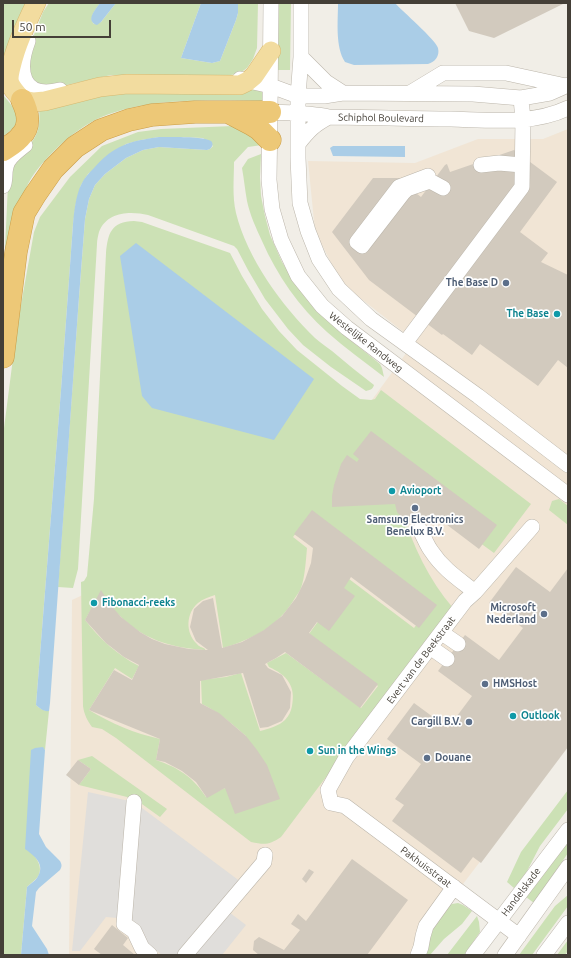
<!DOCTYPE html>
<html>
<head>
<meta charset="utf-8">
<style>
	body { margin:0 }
	#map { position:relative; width:571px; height:958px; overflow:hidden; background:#f1eee7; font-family:Ubuntu,sans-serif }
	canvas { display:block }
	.frame { position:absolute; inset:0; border:4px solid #443f37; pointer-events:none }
	.scale { position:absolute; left:12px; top:20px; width:99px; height:18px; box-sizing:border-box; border:2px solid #443f37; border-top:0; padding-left:5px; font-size:12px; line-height:14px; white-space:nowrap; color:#443f37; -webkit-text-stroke:3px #fff; paint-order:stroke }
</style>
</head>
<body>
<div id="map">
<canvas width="571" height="958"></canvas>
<div class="frame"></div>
<div class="scale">50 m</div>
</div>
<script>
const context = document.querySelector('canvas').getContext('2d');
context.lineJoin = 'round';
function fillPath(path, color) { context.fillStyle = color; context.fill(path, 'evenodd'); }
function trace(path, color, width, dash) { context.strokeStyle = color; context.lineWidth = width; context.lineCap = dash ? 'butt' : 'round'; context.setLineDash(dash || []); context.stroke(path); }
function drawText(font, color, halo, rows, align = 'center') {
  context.font = font + ' Ubuntu,sans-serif'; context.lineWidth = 3.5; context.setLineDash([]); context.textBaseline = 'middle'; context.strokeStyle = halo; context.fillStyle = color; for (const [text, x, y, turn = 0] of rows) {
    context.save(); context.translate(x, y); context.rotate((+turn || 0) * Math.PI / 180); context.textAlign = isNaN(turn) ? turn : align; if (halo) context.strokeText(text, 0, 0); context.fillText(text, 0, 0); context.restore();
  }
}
fillPath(new Path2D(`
	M568,129V746L409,955H69L72,600L306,490L415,341L341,283L315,231L308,161L415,163L478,139H543Z`), '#f1e5d5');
fillPath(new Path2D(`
	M3,3H29L3,79Z
	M49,3H100C96,9 88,18 94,24L101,22L116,3H201L181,58L212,63L220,61L236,20L238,13V3H258L257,48L253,59L247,68L240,73L231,75H111L49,89H39L26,68L32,40L43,12Z
	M278,3H291L290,70H277Z
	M263,88V101C210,100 143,97 95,120C80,128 66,139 54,151C44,161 34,172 28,184C20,202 17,221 13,240C10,257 6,274 3,291L9,163C29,146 42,139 39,109L85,94Z
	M3,95C17,111 26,122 3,136Z
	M233,126L243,127L262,145L248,147L234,162C234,179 232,196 236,213C247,258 282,306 315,338C320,342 326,347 332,351C346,363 360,374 374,385C373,389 370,390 366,391L331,367L303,345L288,329L265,299L248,270L237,249L234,246L148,215C131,211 107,211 99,232C98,236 97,240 97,244L78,569L73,588L58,587L79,297L85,219L89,199L95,185L105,174L126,158L143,150L159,147L207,150L210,149L213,146L203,138L181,137H159L141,140L126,144L88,174L81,185L76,203L73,224L61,390L36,705C39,708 44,711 49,711L45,750L42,747L34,855C39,862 43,870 37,878C34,881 30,884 27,887L21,955H3V436L17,327L34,232L40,217L70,177L102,146L138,132L161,129Z
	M261,154L260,177L261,196L265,216L270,235L282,262L294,281L338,330L380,364L382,368L384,377C365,362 345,348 327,332C299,307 277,275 262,241C256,228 250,215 247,201C245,190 244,179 242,168L248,159Z
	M134,221L142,222L230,253L242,276L262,309L279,331L297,350L342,386L360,399L371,400L375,399L381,390L531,504L494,553L432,508L402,511C413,546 429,580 453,608L281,837C269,845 265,845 251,842L116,738L102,729L92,727C87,720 84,714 83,706L81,582L84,581L87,576L94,499L106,253C108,233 111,222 134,221ZM307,519L428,610L414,628L349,579L309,634L378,686L361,708L286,653L267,663L269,667C287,675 296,686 292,706C291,711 289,716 285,720C279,726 268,729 260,731L241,673L226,677L201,680L202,704C219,712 232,724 246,736L225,788L206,797C193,777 179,768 156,760L160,739C134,733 112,724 89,710L115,668L132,679L139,666C117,655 100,639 85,620L101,592C127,632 158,647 205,650V649C202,647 199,647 197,644C185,633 186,613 198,603C203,599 209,597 215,595L223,648C253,639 279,626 295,598C297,595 300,591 301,588C305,577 306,559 307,548L293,537Z
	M559,499L568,506V525L549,510L552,501Z
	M92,756L167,809L160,817L135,799L79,785L91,769L78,760Z
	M568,790V809L540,846L526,873L514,888L507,882L521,852Z
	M568,840V853L534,903L526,897Z
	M568,895V906L532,955H519L555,906Z
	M458,903L463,905L472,911L462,924L444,939L430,955H424L430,932L446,907L452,904Z
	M477,916L479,922L480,932L465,954L447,955Z
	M568,940V951L565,955H557Z`), '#cce1b5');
fillPath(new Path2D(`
	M88,792L134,802L241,882L221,906L246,925L222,955H162L145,942L144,933L129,919L106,917L80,951H72Z`), '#e0dedb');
fillPath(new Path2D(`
	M100,3H116L101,22L97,25C85,21 95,10 100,3Z
	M201,3H238V13L236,20L220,61L212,63L181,58Z
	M338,3H395C402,11 436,40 438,48C440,56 435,62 428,64L354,65L345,62C335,47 338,21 338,3Z
	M159,137C168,137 205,136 211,141C214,144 212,147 210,149L207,150L159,147L143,150L126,158L105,174L95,185L89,199L85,219L79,297L50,703L49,711C44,712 39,708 36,705L61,390L73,224C74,212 76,195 81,185C84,178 89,173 94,168C114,145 130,141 159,137Z
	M333,146H405V157L333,156L330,148Z
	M136,243L314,379L274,440L152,408L142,396L120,256Z
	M43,747L45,750L39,834L46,847L60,861C62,865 62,866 60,870L39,888L36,892L32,926L47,949L49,955H21L27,887C30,884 35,881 37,878C46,865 35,856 25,849L31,750L35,748Z`), '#aacde7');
fillPath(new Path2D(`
	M455,3H565L494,38L469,31Z
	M514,150L557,182L520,232L548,253L541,262L568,275V368L558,360L538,386L480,344L472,355L443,334L442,335L369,280L332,232L373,178H401L400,181L421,197L445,165L447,164L450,172Z
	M371,431L497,525L479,549L434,515L426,521L417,524L412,523L403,519L397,512L395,504L332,507V496L334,485L341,464L347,455L357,462L359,459L353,454Z
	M312,510L437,605L419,628L351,577L344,588L355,596L329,631L317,622L309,633L378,684L360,708L285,652L276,658L265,664L268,668L282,675L291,692L290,708L282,721L268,727L260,728L243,673L200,681V703L219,713L246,736L257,750L267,765L280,799L235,814L225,788L207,798L196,782L182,771L165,762L156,760L160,739L89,710L114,670L132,680L139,665L124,657L106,643L85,620L101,590L109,603L121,617L140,632L152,639L165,644L189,649L208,650L196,641L190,627L194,609L203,601L213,598L222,648L242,642L264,630L282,616L296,598L305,580L311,563L313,548L294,534Z
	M516,567L550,592L568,568V747L481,863L473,857L461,873L392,821L404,805L395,799L421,764L387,739L414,703L448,728L472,696L438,671L465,635L499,660L523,628L489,603Z
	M78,760L91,769L79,785L66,775Z
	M352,859L408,900L367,955H259L253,950L254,941L259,937L284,950L300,930L291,924L298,914L306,921Z
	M309,869L314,872L306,883L302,879Z
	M112,925L128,938L123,945L135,955H102L94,949Z`), '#d2cabe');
const minor = new Path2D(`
	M271,3L270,112L269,180L272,209L281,240L298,276L322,306L347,328L568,495
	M301,3V57L298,96V158L300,203L308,231L319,259L339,289L371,319L478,396L568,465
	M28,41C17,70 21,100 60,90
	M301,57L326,82L343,93
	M240,79L271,86L298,96H324L343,93L473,94L521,98L550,93L568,85
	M410,93L443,73H506L566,86
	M270,112C290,113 310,113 329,117C369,117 410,119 451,119C490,120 532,125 568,108
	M298,144C309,130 314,125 329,117
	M481,165L499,163L522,165
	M428,176L399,187L357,242L362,246L403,193L407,189L430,181L443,188
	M3,186C6,180 4,173 6,167C7,158 19,150 25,145
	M405,343L522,187L523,120L521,98
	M420,530C424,537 427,546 432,552C443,569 460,580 475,592
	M442,633L458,644
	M430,647L447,659
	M134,802L124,924L134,931L142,948L150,955
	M519,936L345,806L331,803L328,790L346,758L465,601L475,592L532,527
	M185,955L264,862L265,855
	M418,955L421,947L423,936L426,926L454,887
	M473,955L568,830
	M505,955L568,867
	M544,955L568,923`);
const major = new Path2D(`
	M36,3C26,24 16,45 11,67C10,71 9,75 9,79C9,87 18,94 22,100L34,102L45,101L100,87L127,84L240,85L248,81L254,76L271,51`);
const highway = new Path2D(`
	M230,113L251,124L259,129L270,140
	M3,150C9,146 17,142 21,136C31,126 28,112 22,100
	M3,357L16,252L24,213L35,195L53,169L75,147L101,130L129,120L152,115L195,112H270`);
trace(minor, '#bcb6ab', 16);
trace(major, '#d5b971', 20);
trace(highway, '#ca9d48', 23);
trace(minor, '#fff', 15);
trace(major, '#f2dc9f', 19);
trace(highway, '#edc877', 22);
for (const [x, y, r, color] of [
	[506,283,4,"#5c6f8a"],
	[557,314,4,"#0f9aa8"],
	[392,491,4,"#0f9aa8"],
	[415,508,4,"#5c6f8a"],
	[94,603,4,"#0f9aa8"],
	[544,614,4,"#5c6f8a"],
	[485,684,4,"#5c6f8a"],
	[513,716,4,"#0f9aa8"],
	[469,722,4,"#5c6f8a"],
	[310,751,4,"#0f9aa8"],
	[427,758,4,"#5c6f8a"]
]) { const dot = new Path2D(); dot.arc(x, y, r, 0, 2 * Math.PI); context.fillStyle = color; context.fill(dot); trace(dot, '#fff', 1.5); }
drawText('10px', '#443f37', '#fff', [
	["Schiphol Boulevard",381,118,1],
	["Westelijke Randweg",366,342,38],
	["Evert van de Beekstraat",421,660,-53],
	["Pakhuisstraat",426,867,37],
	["Handelskade",521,892,-53]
]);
drawText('bold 10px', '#4e5e75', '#fff', [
	["The Base D",498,283],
	["Samsung Electronics",415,520,"center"],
	["Benelux B.V.",415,532,"center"],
	["Microsoft",536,608],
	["Nederland",536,620],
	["HMSHost",493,684,"left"],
	["Cargill B.V.",461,722],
	["Douane",435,758,"left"]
], 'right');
drawText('bold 10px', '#0d838f', '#fff', [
	["The Base",549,314,"right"],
	["Avioport",400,491],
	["Fibonacci-reeks",102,603],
	["Outlook",521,716],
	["Sun in the Wings",318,751]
], 'left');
</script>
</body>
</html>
